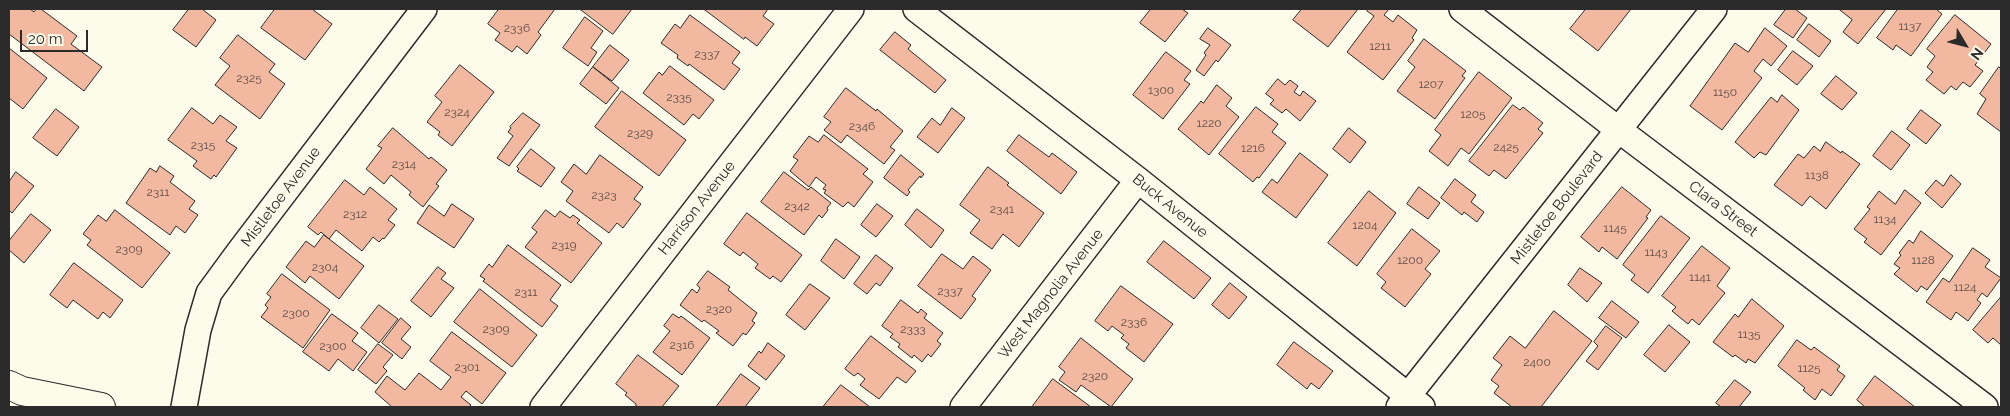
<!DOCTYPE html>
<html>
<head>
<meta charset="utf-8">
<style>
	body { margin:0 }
	#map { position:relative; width:2010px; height:416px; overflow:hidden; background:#fdfbea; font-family:Raleway,sans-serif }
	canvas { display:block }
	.frame { position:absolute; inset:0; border:10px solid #2b2b2b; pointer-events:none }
	.north { position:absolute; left:1940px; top:20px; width:50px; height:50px; -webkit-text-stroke:4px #fdfbea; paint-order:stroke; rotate:127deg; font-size:14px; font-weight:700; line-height:20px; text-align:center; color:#2b2b2b }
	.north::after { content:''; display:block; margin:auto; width:18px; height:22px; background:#2b2b2b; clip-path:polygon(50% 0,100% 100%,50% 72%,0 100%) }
	.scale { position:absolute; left:20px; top:30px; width:68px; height:22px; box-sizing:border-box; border:2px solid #2b2b2b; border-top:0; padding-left:6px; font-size:15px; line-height:18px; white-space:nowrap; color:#2b2b2b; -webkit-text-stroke:4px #fdfbea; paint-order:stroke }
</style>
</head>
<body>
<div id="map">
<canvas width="2010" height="416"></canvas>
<div class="frame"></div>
<div class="north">N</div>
<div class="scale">20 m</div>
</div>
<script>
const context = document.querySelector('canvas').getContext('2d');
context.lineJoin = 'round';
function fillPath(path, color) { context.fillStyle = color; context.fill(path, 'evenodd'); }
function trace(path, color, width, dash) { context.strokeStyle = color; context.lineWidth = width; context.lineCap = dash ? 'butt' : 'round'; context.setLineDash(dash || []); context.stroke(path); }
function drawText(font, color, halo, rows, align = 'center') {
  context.font = font + ' Raleway,sans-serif'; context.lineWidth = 4; context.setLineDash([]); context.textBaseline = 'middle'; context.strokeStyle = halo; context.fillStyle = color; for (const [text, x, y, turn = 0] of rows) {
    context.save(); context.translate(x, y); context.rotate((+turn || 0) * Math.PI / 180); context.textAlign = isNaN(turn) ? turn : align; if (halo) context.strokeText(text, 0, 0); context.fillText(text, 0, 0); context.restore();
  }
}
const building = new Path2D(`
	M10,9H30L34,12L36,9H41L77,36L71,44L102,67L84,91L9,34V11Z
	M189,9H202L216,20L196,47L173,30Z
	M275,9H312L332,24L305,60L261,28Z
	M499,9H555L538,32L541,35L527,54L517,46L512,52L495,40L500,33L488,24Z
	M580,9H632L613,34Z
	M704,9H768L763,16L774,24L757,46L745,37L744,39Z
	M1151,9H1182L1188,13L1165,42L1140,23Z
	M1302,9H1358L1328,47L1293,20Z
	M1369,9H1389L1384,15L1393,22L1398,15L1417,30L1412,38L1414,40L1383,80L1347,52L1374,16L1367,11Z
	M1586,9H1631L1598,51L1570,29Z
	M1786,9H1795L1807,18L1793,38L1774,25Z
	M1839,9H1886L1858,44L1843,32L1852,20Z
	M1898,9H1936L1942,14L1911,56L1896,45L1893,50L1877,38Z
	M690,15L740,52L732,63L740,69L724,90L689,64L688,66L677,58L678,55L661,43L675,24L680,28Z
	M1955,15L1991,44L1975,65L1983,71L1970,87L1963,82L1956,90L1951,86L1944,94L1926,80L1933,72L1927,67L1935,56L1927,49Z
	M585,17L603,31L591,48L597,52L588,66L563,48Z
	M1809,24L1831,41L1819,57L1797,40Z
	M1208,28L1231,45L1218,62L1216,60L1204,76L1196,70L1206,55L1204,53L1210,45L1200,39Z
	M1765,28L1787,46L1771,66L1763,59L1754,71L1762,78L1722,130L1690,106L1735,43L1748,52Z
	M895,32L911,45L908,49L946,80L935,93L880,50Z
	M238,35L275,64L269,72L285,84L260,119L215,85L230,66L220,58Z
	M1424,39L1466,71L1462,76L1465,78L1435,119L1397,91L1415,67L1408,61Z
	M610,45L629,60L612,81L593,67Z
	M9,48L47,78L23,109L9,98Z
	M1793,51L1813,66L1797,85L1778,70Z
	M1166,52L1191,71L1184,80L1190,84L1163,119L1133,95Z
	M460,65L494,92L452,146L438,135L440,132L427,122L442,102L435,96Z
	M670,66L714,100L699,119L693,114L684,125L643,93L659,72L662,75Z
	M593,67L619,88L606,104L580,84Z
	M1999,67L2001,69V132L1977,114L1986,99L1980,94Z
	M1479,72L1512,98L1469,154L1461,148L1448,166L1429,151L1441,135L1435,130Z
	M1836,76L1857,93L1842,110L1821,94Z
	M1278,79L1285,85L1290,80L1298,86L1294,92L1300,96L1303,91L1316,101L1300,121L1286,109L1282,113L1270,104L1274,100L1266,94Z
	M1217,85L1232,98L1226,106L1239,117L1209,155L1178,129L1201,101L1203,103Z
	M846,88L876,111L877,109L903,131L890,147L895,150L884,164L847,135L841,143L824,130L831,122L824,117Z
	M622,91L686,140L659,176L595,127Z
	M1782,95L1799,110L1766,155L1760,152L1754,158L1735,142L1771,97L1777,102Z
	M1513,105L1520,110L1523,107L1543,123L1538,129L1543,133L1506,179L1494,170L1489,176L1469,161Z
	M1256,107L1278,124L1272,132L1286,143L1259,178L1257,177L1253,182L1219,154Z
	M192,108L213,124L220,115L237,127L226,141L237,148L216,177L214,175L211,179L193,166L197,161L168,140Z
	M952,108L965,118L938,153L917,137L932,118L940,125Z
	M56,109L79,127L57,156L33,138Z
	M1921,110L1941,125L1926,144L1907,129Z
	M523,113L540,125L509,166L497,158L513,136L508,132L511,128L510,127Z
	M393,128L429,159L431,157L447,170L436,184L439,186L423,207L409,195L411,192L391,175L384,184L366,169L382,148L378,146Z
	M1349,128L1366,142L1350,163L1333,149Z
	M1892,131L1910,145L1891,170L1873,156Z
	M824,135L868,169L863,174L873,182L854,207L848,202L843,207L824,193L826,190L823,189L826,185L816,177L809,187L790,171L798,160L793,157L809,136L818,142Z
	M1019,135L1049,157L1052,153L1077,172L1061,194L1007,151Z
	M1826,142L1841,153L1842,151L1860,164L1826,209L1810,196L1802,206L1774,185L1798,154L1804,158L1814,146L1820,151Z
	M531,149L555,168L541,187L517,171L519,169L517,167Z
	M1300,153L1328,175L1296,218L1262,192L1272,179L1277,183Z
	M600,155L643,187L634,199L641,204L623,228L617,223L609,233L566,201L573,191L561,182L574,164L586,174Z
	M901,155L924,174L921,178L920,176L908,190L910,192L907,196L884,178Z
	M160,166L174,176L170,182L195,201L189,209L198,215L185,233L176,226L170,235L126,203L150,168L156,172Z
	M988,167L1009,183L1007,185L1044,213L1019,247L1003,234L992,249L970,233L980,220L960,205Z
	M16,172L34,186L12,213L9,210V182Z
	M784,172L808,190L811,187L831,203L827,208L828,210L822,218L819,215L804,235L761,202Z
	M1951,175L1961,184L1942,208L1925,193L1936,180L1943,186Z
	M1455,179L1476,195L1471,202L1484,212L1477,222L1464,212L1462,215L1441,198Z
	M345,180L364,195L370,187L397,209L388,220L395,225L384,239L383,238L379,242L373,237L362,251L336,230L329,239L321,232L318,235L308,227Z
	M1419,187L1440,203L1428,219L1407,204Z
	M1622,187L1651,210L1646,217L1648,218L1617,259L1602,247L1599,252L1581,237Z
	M1905,190L1921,203L1881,255L1864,242L1867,239L1854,229L1870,209L1867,207L1879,191L1895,204Z
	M1369,191L1396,213L1357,266L1328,243Z
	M452,204L474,219L454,248L417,223L429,205L444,216Z
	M877,204L893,216L876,237L861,225Z
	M917,209L944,230L931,248L905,225Z
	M115,210L170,253L142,288L87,245L91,240L83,234L98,215L106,221Z
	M546,210L555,217L560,211L570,218L573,215L580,220L577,223L602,243L571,283L525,247L537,232L532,228Z
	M747,213L802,255L781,282L773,276L770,279L755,268L758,264L743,252L740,256L724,244Z
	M31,214L51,230L24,263L9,250V241Z
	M1661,216L1690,238L1648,293L1631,280L1635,275L1623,265Z
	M1412,229L1440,251L1425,269L1431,274L1405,307L1381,288L1386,282L1377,274Z
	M1921,231L1953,256L1927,290L1921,286L1917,292L1894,274L1900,268L1894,264L1901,255L1899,253L1909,240L1913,243Z
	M324,235L364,266L339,299L310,276L305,283L286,267L306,241L314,247Z
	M836,239L860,257L844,279L821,261Z
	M1164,241L1211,278L1194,299L1147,262Z
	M508,245L561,285L550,300L558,306L542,327L483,281L485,279L480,276L489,264L492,267Z
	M1702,246L1730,268L1717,286L1725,293L1699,325L1692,319L1688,324L1672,311L1676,307L1662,296Z
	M1973,248L1990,260L1985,267L2001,278L1987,297L1982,293L1977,300L1981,303L1968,321L1956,312L1951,320L1926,302L1943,278L1949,282Z
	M942,254L963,269L973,256L991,270L972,296L976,299L961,319L918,286Z
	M876,255L893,268L880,286L876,283L867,294L854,284Z
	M74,263L123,300L110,318L103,312L98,319L73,300L67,308L50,295Z
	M438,267L446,273L441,279L454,288L431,317L411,301Z
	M1580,268L1602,283L1587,302L1568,285Z
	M708,271L730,287L728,290L757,313L752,321L755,323L746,335L743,333L733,346L716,333L719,331L704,320L702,322L680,305L692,289L697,293L700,288L697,285Z
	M282,274L330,310L303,348L261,317L268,308L265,305L271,297L267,294Z
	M1230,283L1247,297L1229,319L1212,305Z
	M810,284L830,298L805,330L786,315Z
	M1121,286L1173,324L1144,362L1126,348L1129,344L1121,338L1124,335L1112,326L1108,331L1095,321Z
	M480,289L537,335L512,367L454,322Z
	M2001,297V345L1993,338L1988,343L1973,330Z
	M1752,299L1784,326L1755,363L1748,359L1746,363L1735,355L1733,357L1713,342L1735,314L1738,317Z
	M901,300L918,313L921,309L927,314L924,318L943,333L937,341L941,344L931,357L928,354L922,362L914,355L912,358L898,347L900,344L890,337L893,334L882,326Z
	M1612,301L1639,322L1626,338L1599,318Z
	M379,305L398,319L379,343L361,328Z
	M1554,311L1592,341L1541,407H1512L1494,393L1499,386L1491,380L1502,365L1493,358L1510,336L1525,348Z
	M332,314L358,333L352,341L367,352L353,371L338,359L329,371L303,352Z
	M673,314L679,318L681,316L710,338L682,375L653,352L670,331L664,326Z
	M401,318L411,327L401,339L411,347L402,359L382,343Z
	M1669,325L1690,342L1665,372L1644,355Z
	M1606,326L1622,338L1598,370L1586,361L1598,346L1594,342Z
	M452,332L506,373L482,404L466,391L461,397L471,405L469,407H392L375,392L387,376L405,390L419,373L441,390L451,377L430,361Z
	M871,336L916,371L906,383L897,377L879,399L860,385L865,379L858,373L854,376L845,369Z
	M1081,338L1133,379L1111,407L1081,385L1076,392L1059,380L1065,372L1059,367Z
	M1797,340L1811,350L1814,347L1840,366L1837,370L1845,376L1831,396L1822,389L1815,400L1803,390L1805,388L1778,366Z
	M1294,342L1333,371L1319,389L1311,383L1307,389L1277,365Z
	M768,343L785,356L766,380L748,366L759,351L761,353Z
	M378,344L393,355L383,367L387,371L376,384L358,370Z
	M638,355L679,386L662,407H636V404L625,395L627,393L616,384Z
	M741,374L760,388L745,407H718L717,406Z
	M1875,376L1915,407H1865L1857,400Z
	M1053,379L1091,407H1032Z
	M1735,380L1751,392L1739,407H1721L1716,403Z
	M841,385L870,407H823Z`);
fillPath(building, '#f2b8a0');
trace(building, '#2b2b2b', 1);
const minor = new Path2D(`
	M916,9L1138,180L1422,407
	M1462,9L1619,130L1985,407
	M184,407L198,330L209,293L239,252L424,9
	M543,407L851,9
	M963,407L1138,180
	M1399,407L1714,9`);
const major = new Path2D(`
	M9,385L22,391L101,407`);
trace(minor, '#2b2b2b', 28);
trace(major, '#2b2b2b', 30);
trace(minor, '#fdfbea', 25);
trace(major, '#fdfbea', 28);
drawText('12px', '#5d4e48', null, [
	["1137",1910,26],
	["2336",517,28],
	["1211",1380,46],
	["2337",707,54],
	["2325",249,78],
	["1207",1431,84],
	["1300",1161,90],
	["1150",1725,92],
	["2335",679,97],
	["2324",457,112],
	["1205",1473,114],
	["1220",1209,123],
	["2346",862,126],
	["2329",640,133],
	["2315",203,145],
	["2425",1506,147],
	["1216",1253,148],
	["2314",404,164],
	["1138",1817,175],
	["2311",158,192],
	["2323",604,195],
	["2342",797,206],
	["2341",1002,209],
	["2312",355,214],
	["1134",1885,219],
	["1204",1365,225],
	["1145",1615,228],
	["2319",564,245],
	["2309",129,249],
	["1143",1656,252],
	["1200",1410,260],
	["1128",1923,260],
	["2304",325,267],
	["1141",1700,277],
	["1124",1965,287],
	["2337",950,291],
	["2311",526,292],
	["2320",719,309],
	["2300",296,313],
	["2336",1134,322],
	["2309",496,329],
	["2333",913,329],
	["1135",1749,334],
	["2316",682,345],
	["2300",333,346],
	["2400",1537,362],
	["2301",467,367],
	["1125",1809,368],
	["2320",1095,376]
]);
drawText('15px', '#2b2b2b', '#fdfbea', [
	["Mistletoe Avenue",281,197,-53],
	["Buck Avenue",1170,206,39],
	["Harrison Avenue",697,208,-52],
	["Mistletoe Boulevard",1557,208,-52],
	["Clara Street",1723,209,37],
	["West Magnolia Avenue",1051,294,-52]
]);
</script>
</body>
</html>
